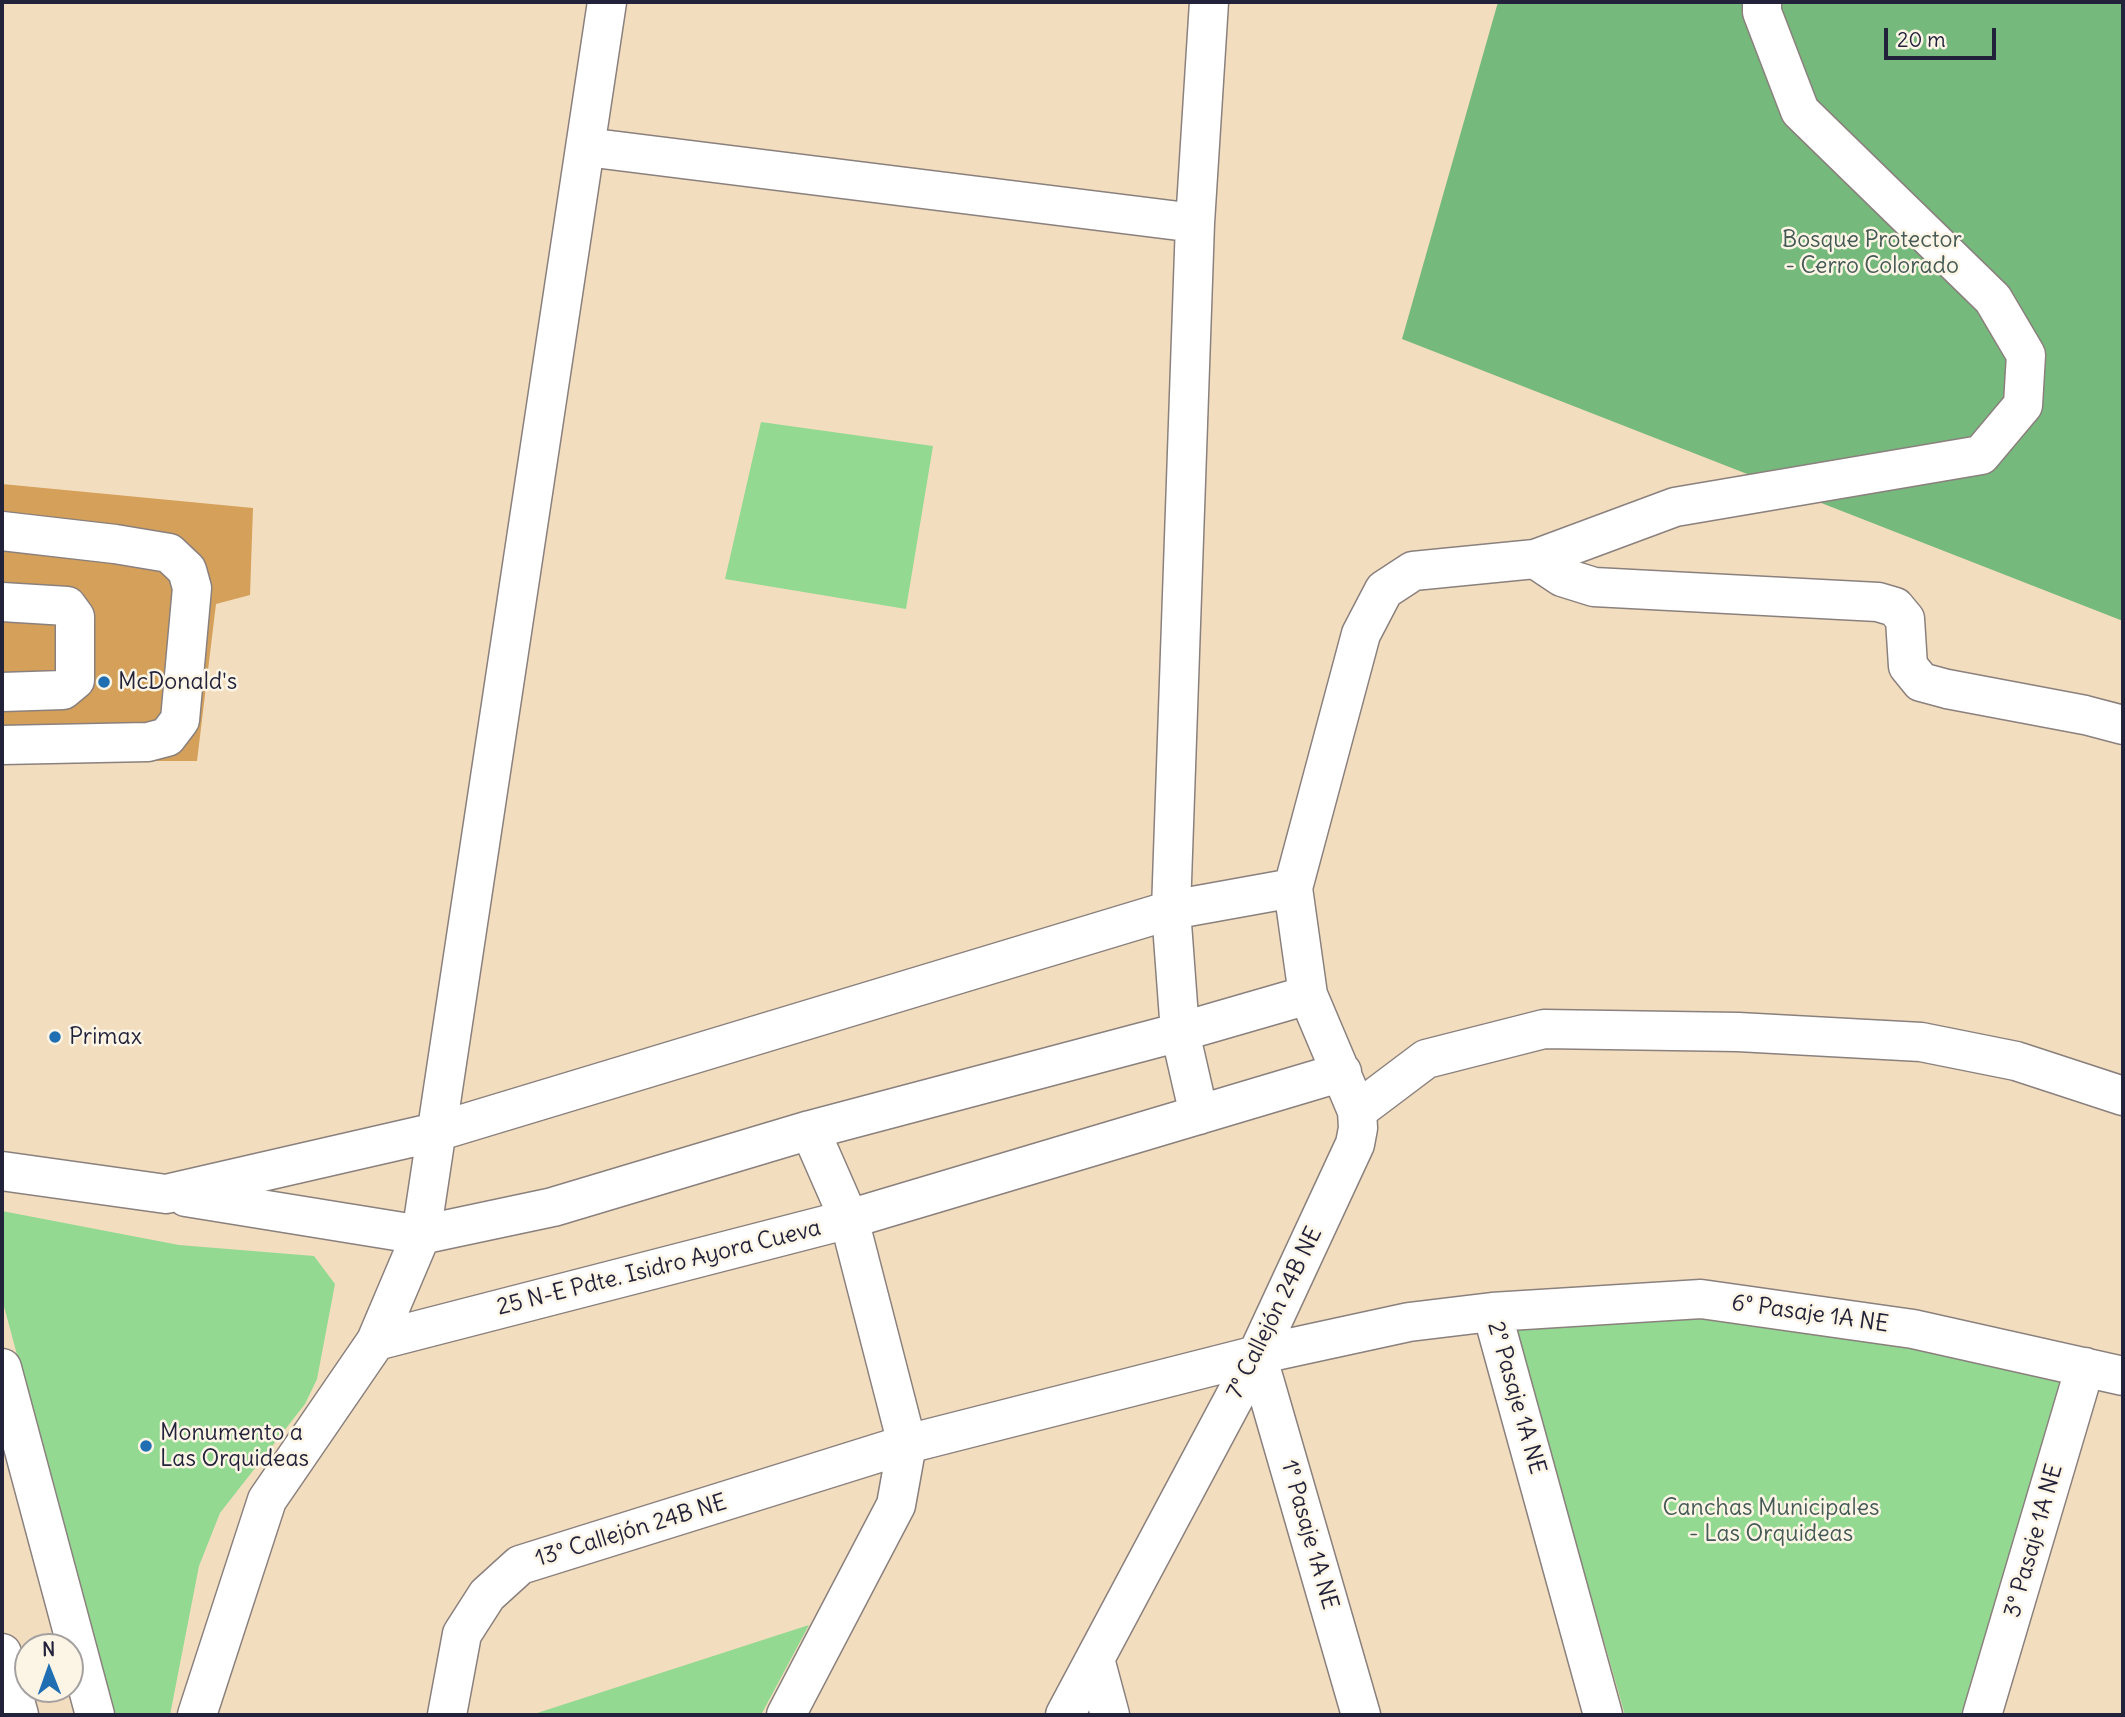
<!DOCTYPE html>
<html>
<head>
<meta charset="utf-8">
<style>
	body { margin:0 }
	#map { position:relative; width:2125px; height:1717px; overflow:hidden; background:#f3ddbf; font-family:Delius,sans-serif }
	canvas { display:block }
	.frame { position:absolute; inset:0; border:4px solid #22223b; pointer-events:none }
	.north { position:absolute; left:14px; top:1633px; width:70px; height:70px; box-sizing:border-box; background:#fcf5e5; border:2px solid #a5a1a1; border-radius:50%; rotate:359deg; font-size:19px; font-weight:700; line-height:28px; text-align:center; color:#22223b }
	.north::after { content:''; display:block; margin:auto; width:24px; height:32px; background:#1f6fb2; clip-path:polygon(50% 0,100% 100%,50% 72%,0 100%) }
	.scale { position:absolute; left:1884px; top:28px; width:112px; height:32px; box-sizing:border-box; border:4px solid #22223b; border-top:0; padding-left:9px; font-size:21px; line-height:24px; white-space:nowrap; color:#22223b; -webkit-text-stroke:5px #fcf5e5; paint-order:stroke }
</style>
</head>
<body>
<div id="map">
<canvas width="2125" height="1717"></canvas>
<div class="frame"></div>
<div class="north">N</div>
<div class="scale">20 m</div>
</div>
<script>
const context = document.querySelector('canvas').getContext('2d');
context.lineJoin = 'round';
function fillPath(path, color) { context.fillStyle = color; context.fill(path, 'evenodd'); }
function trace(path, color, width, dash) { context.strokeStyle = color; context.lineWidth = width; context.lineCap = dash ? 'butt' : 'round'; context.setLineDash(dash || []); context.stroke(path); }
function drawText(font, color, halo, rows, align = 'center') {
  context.font = font + ' Delius,sans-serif'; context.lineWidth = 5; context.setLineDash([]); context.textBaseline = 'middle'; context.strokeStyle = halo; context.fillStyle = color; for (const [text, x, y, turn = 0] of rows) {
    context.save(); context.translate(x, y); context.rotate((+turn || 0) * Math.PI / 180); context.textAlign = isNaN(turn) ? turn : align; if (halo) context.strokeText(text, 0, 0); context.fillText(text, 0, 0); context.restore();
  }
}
fillPath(new Path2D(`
	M761,422L933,446L906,609L725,579Z
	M2,1211L179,1245L314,1256L335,1284L317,1379L305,1404L220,1513L199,1566L170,1715H114L2,1299Z
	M1700,1315L1915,1345L2069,1380L1965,1715H1625L1513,1323Z
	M809,1625L761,1715H531Z`), '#93d992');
fillPath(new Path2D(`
	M1498,2H2123V621L1402,339Z`), '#76b97c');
fillPath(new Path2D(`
	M2,484L253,508L250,595L216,604L197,761H2Z`), '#d5a059');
const minor = new Path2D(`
	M586,147L1195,223
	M2,531L115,544L169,553L187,570L192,588L180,720L167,737L148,742L2,745
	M1535,559L1562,577L1594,587L1878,602L1895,607L1905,619L1908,666L1921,682L1947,689L2085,715L2123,725
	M2,602L67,606L75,617V680L63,690L2,692
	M1357,1111L1426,1059L1544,1029L1738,1032L1921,1042L2016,1061L2123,1096
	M1199,1115L1180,1032L1171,910L1195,223L1209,2
	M2,1171L166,1194L436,1132L1171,910L1293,888
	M186,1197L421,1235L553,1207L810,1130L1180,1032L1308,995
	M1492,1312L1603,1715
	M376,1341L849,1219L1342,1072
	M1257,1355L1361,1715
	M1095,1659L1110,1715
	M197,1715L267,1500L376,1341L421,1235L607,2
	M447,1715L462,1634L487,1595L520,1565L907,1444L1257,1355L1409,1322L1492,1312L1701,1299L1913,1329L2123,1376
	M786,1715L896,1505L907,1444L849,1219L810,1130
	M1065,1715L1257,1355L1355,1144L1358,1128L1357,1111L1308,995L1293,888L1361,634L1384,590L1413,571L1535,559L1675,507L1981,455L2023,405L2026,355L1993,299L1800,111L1762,12V2
	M1982,1715L2085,1367`);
const major = new Path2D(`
	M2,1368L95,1715`);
const highway = new Path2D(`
	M2,1653L19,1715`);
trace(minor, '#8a807d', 41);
trace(major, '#8a807d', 41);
trace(highway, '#8a807d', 41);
trace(minor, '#fff', 38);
trace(major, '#fff', 38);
trace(highway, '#fff', 38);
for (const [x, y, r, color] of [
	[104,682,7,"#1f6fb2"],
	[55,1037,7,"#1f6fb2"],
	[146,1446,7,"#1f6fb2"]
]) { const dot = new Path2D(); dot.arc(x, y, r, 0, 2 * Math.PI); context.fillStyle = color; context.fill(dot); trace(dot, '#fcf5e5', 2.5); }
drawText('23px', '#445955', '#fcf5e5', [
	["Bosque Protector",1872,240],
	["- Cerro Colorado",1872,266],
	["Canchas Municipales",1771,1508],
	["- Las Orquideas",1771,1534]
]);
drawText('23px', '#22223b', '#fcf5e5', [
	["McDonald's",118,682],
	["Primax",69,1037],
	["Monumento a",160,1433],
	["Las Orquideas",160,1459]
], 'left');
drawText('23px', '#22223b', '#fcf5e5', [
	["25 N-E Pdte. Isidro Ayora Cueva",659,1268,-14],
	["7° Callejón 24B NE",1275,1313,-64],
	["6° Pasaje 1A NE",1810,1314,8],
	["2° Pasaje 1A NE",1516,1398,74],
	["13° Callejón 24B NE",631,1531,-17],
	["1° Pasaje 1A NE",1309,1535,74],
	["3° Pasaje 1A NE",2034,1541,-74]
]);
</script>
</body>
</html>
